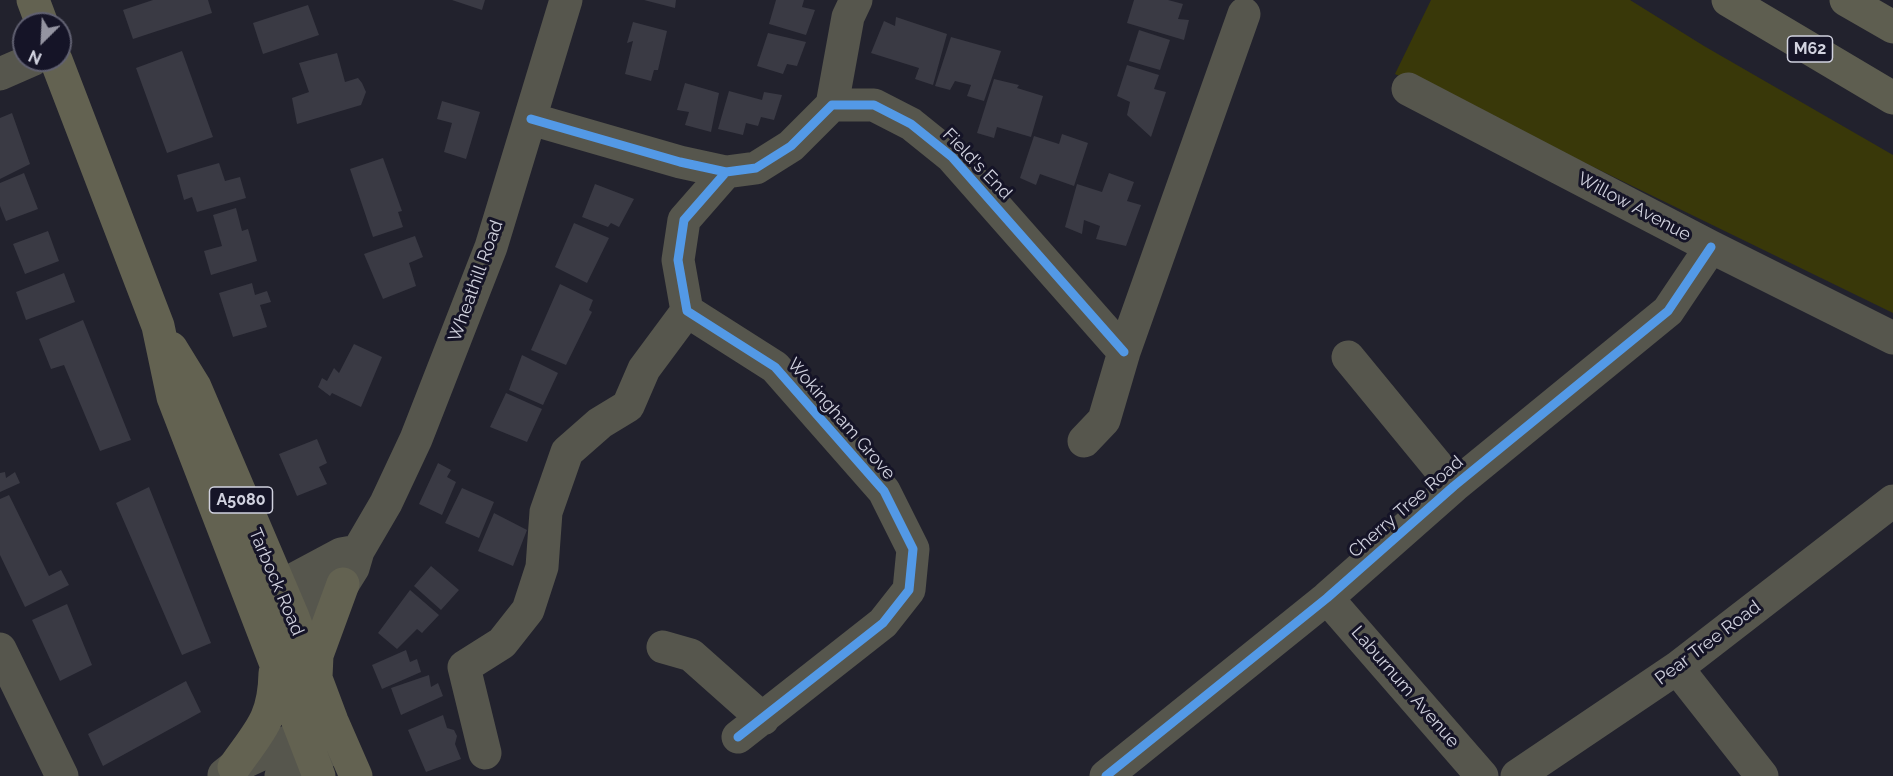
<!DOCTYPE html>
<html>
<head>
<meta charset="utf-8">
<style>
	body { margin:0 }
	#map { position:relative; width:1893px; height:776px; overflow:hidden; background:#22222d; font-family:Raleway,sans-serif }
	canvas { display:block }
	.north { position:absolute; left:12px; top:12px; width:60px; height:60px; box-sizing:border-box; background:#151427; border:2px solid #606071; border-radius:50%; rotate:204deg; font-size:16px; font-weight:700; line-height:24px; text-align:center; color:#d1d2df }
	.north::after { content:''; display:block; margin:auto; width:21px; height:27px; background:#9494a1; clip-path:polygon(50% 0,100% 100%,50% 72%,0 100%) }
</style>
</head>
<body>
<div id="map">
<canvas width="1893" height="776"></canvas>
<div class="north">N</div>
</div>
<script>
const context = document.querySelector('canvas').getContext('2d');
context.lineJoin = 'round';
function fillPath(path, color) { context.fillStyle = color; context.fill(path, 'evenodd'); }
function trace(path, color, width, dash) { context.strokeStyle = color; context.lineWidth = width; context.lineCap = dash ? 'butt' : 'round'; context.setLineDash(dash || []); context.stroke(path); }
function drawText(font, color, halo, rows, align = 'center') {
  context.font = font + ' Raleway,sans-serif'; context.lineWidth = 6; context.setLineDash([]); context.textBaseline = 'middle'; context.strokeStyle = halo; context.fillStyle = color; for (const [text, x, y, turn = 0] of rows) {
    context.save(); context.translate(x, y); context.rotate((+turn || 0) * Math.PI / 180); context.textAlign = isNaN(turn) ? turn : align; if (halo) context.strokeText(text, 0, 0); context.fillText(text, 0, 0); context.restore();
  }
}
fillPath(new Path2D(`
	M1431,0H1630L1704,46L1893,155V313L1579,160L1395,74Z`), '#393809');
fillPath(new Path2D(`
	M153,0H208L212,13L133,39L123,10Z
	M452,0H485L482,10Z
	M644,0H676L675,8Z
	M776,0H804L802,7L815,10L806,35L769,24Z
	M1134,0H1168L1183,4L1178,19L1189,20L1184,40L1127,23Z
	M308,5L319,35L263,54L253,23Z
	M896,17L947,34L933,85L915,79L919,68L871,53L884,21L895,26Z
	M633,22L667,31L658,70H654L651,81L625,74L633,41L627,43Z
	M1139,30L1170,40L1160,70L1129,61Z
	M768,33L806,42L797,66L787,64L783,74L757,66Z
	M951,37L1001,51L984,101L967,96L971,85L955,81L950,90L935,86Z
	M182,51L213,137L167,153L136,68Z
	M337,53L345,82L358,78L362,83L366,92L361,105L297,124L292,98L309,92L299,63Z
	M1127,65L1159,75L1154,89L1166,92L1151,137L1127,115L1130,102L1117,96Z
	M994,79L1019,85L1017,88L1043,96L1031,137L997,127L994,138L977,133Z
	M685,83L719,93L711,132L685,125L689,112L677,110Z
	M729,91L762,100L764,92L782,95L774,120L761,117L758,126L746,123L743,135L718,129Z
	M442,101L480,112L466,159L444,152L452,123L437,119Z
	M12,113L30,164L0,179V118Z
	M1062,134L1088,143L1074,186L1040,174L1036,185L1020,178L1034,136L1059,144Z
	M383,158L402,211L398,212L403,227L373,237L350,169Z
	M219,163L225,181L240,177L246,198L197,212L192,197L184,200L177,175Z
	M24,173L38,209L6,221L0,206V183Z
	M1109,173L1134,182L1127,201L1141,205L1126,246L1096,239L1100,226L1084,220L1082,234L1065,227L1077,184L1102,192Z
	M595,184L634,199L619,227L611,223L608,227L582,217Z
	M236,208L242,231L248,229L257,261L211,275L204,251L222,246L213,215Z
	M574,223L609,238L587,283L555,267Z
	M48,231L59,261L25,274L13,244Z
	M415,236L423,257L409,263L416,286L383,299L364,254Z
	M64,273L75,302L26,320L16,292Z
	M252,283L255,295L267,291L271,302L260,305L267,327L233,337L219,293Z
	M560,284L593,300L589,310L592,312L566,365L531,350Z
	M83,320L131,440L100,451L64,365L51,369L39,339Z
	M354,344L382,357L361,407L332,393L330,396L318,387L322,378L327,381L334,368L339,373Z
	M522,355L558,373L543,405L509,390Z
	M506,393L542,409L527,442L490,427Z
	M317,439L327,463L319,467L327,484L297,496L279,454Z
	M438,463L451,470L447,477L456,482L442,515L419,504Z
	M5,472L6,478L15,472L20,483L0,492V473Z
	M149,487L211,643L182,655L116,503Z
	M462,488L494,502L479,538L445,523Z
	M9,495L49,576L61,570L69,585L25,607L0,555V499Z
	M494,513L527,530L513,566L478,551Z
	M431,566L459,590L441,610L414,586Z
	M410,590L439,615L422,633L417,629L397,649L378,633Z
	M67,604L92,665L60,681L32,620Z
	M406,650L410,662L417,659L421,672L382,689L372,665Z
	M429,675L431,687L438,683L443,696L401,715L391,688Z
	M186,681L201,712L103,766L88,734Z
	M443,715L447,728L454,730L457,736L455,744L461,759L426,772L408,730Z`), '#3a3a44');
trace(new Path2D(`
	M0,74L32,60
	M1408,89L1711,247L1893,338
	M832,105L848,17L856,0
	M531,119L680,162L726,172L756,168L791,146L832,105H874L911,124L952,157L1124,352
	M726,172L684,220L678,260L687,311L775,367L884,491L913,549L909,590L883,623L738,737
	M1348,357L1454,486
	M1084,441L1104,420L1124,352L1244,14
	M1327,598L1482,776
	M663,647L691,655L763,719
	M0,649L62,776
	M1677,668L1762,776
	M485,753L464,667L502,643L528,610L542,567L546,512L567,452L600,423L628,406L644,369L687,311
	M1106,776L1327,598L1454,486L1668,311L1711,247
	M1517,776L1677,668L1893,501`), '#56564d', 33);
trace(new Path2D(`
	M255,600L341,554L358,551
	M269,632L343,584L353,568L358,551L386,503L416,439L491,247L566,0
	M224,775L234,767L328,723
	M281,776L338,745`), '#56564d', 33);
trace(new Path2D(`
	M33,0L42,24
	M56,60L158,326L173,397L319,776
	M171,348L195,387L293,617L332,721L356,776
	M316,677L317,655L343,584
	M234,767C259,731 274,720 275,673`), '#636251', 33);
trace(new Path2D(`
	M1728,0L1893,98
	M1846,0L1893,27`), '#5e5e50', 33);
trace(new Path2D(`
	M531,119L680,162L726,172L756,168L791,146L832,105H874L911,124L952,157L1124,352
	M726,172L684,220L678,260L687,311L775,367L884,491L913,549L909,590L883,623L738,737
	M1106,776L1327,598L1454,486L1668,311L1711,247`), '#5399e6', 9);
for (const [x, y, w] of [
	[1810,49,45],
	[241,500,63]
]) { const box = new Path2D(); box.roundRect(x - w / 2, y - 13, w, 26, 4.5); context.fillStyle = '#151427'; context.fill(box); trace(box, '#d1d2df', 1.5); }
drawText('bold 16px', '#d1d2df', null, [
	["M62",1810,49],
	["A5080",241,500]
]);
drawText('18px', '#d1d2df', '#151427', [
	["Field's End",977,164,46],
	["Willow Avenue",1634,207,28],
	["Wheathill Road",476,281,-70],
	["Wokingham Grove",841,419,49],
	["Cherry Tree Road",1406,507,-41],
	["Tarbock Road",276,582,67],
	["Pear Tree Road",1708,643,-37],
	["Laburnum Avenue",1405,687,49]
]);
</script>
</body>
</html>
